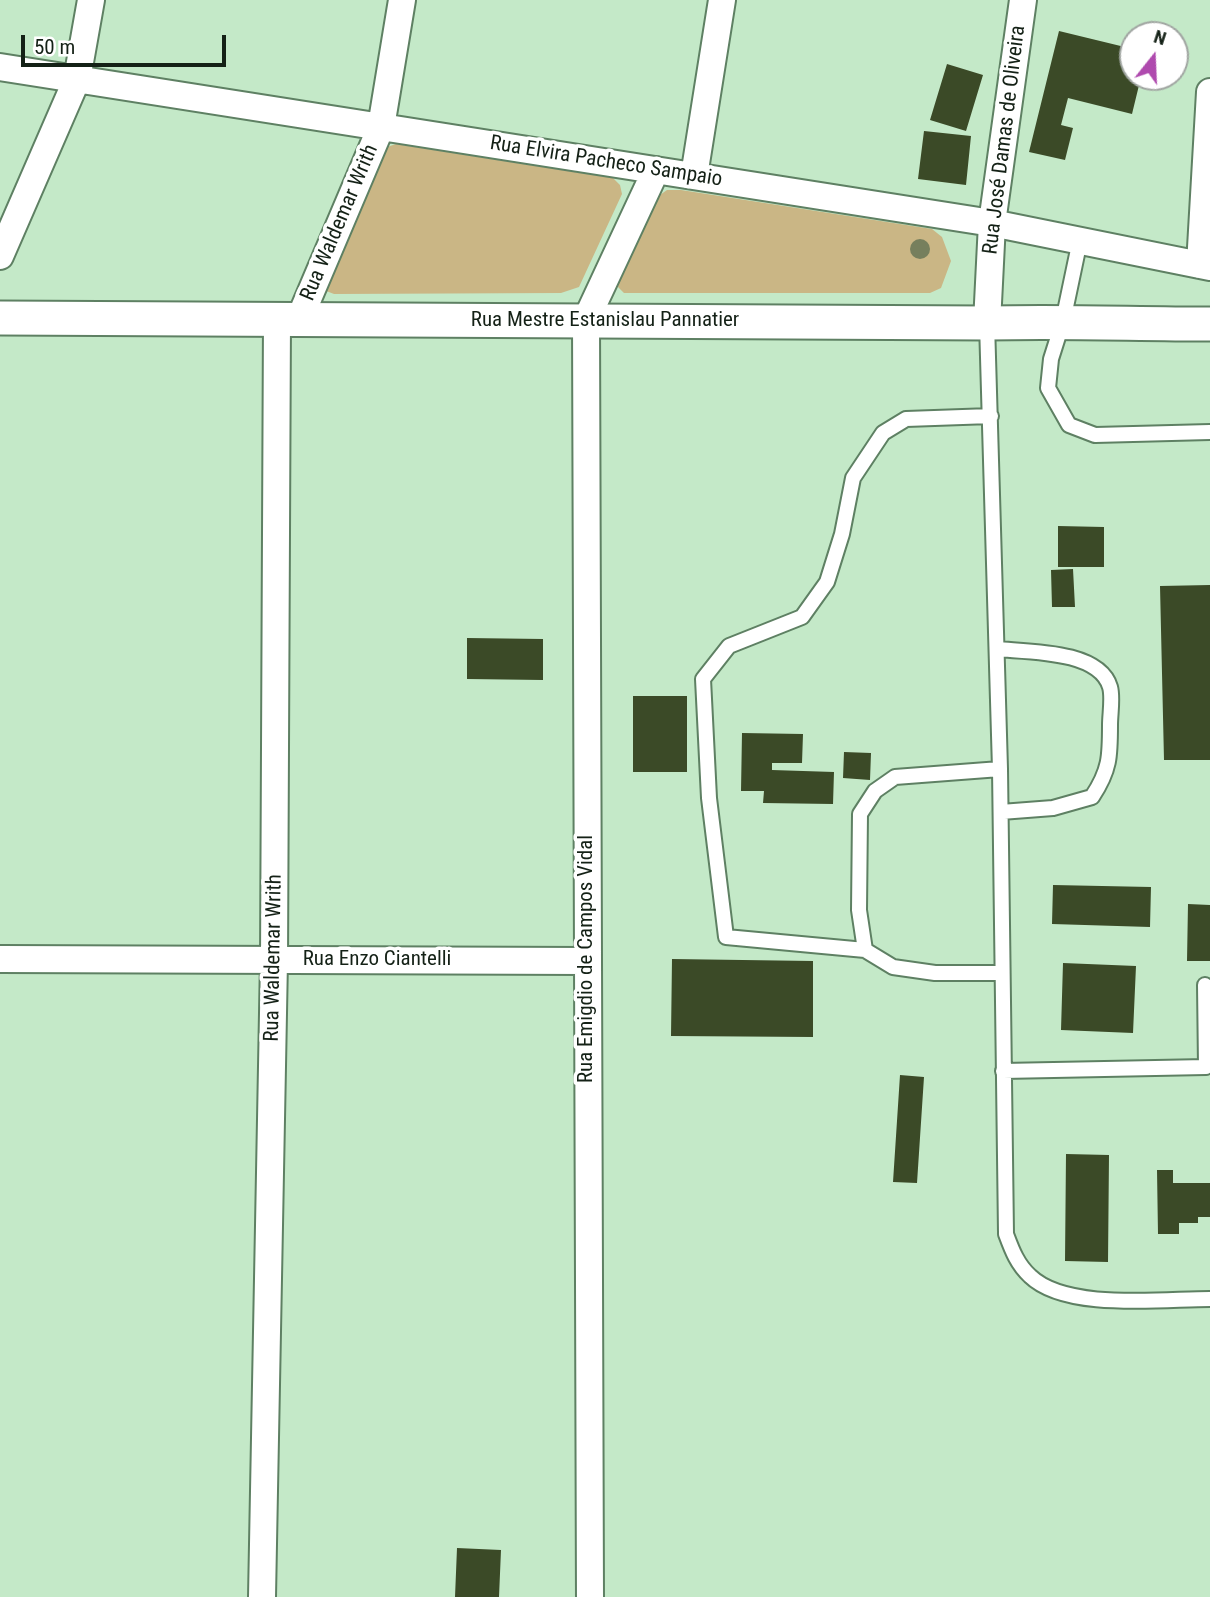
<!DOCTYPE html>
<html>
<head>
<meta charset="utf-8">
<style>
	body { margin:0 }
	#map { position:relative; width:1210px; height:1597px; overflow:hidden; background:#c4e9c8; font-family:"Roboto Condensed",sans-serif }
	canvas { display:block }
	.north { position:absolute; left:1119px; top:21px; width:70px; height:70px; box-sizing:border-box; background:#fff; border:2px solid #a1a6a2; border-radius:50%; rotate:18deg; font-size:19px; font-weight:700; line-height:28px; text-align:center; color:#142116 }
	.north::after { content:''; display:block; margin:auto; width:24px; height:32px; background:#af4aae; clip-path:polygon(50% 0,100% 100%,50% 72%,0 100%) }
	.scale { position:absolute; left:21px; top:35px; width:205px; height:32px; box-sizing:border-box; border:4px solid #142116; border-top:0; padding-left:9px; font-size:21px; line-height:24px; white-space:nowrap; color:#142116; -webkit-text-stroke:5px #fff; paint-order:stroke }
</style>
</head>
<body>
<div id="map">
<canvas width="1210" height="1597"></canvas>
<div class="north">N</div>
<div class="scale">50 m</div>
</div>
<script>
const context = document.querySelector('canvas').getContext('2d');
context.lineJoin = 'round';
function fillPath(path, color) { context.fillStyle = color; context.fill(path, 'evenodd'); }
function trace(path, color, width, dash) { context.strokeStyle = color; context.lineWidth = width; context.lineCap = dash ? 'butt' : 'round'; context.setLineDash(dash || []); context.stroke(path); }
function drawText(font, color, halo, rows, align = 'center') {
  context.font = font + ' "Roboto Condensed",sans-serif'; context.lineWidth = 7; context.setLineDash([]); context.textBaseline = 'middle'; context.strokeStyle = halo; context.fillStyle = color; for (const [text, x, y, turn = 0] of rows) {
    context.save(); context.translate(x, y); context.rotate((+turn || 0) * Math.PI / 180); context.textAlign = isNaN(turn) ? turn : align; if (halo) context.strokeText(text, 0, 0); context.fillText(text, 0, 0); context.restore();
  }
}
fillPath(new Path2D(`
	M396,144L613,178L620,185L622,194L579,287L561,293L334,294L321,289L378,150Z
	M667,190H681L932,229L942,237L951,261L941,288L930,293H624L618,287L616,276L653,200Z`), '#cab685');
fillPath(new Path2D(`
	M1059,31L1133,49V77H1141L1132,114L1068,98L1061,125L1073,128L1065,160L1029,152Z
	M947,64L983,75L966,131L930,120Z
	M924,131L971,136L966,185L918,179Z
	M1058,526L1104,527V567H1058Z
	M1073,569L1075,607H1052L1051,570Z
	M1210,585V760H1164L1160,586Z
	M467,638L543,639V680L467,679Z
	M633,696H687V772H633Z
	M742,733L803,734L802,763H772V770L834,772L833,804L763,803L764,791H741Z
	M844,752L871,753L870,780L843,778Z
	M1053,885L1151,887L1150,927L1052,924Z
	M1188,904L1210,905V961H1187Z
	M672,959L813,961V1037L671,1036Z
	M1063,963L1136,966L1133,1033L1061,1030Z
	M900,1075L924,1077L917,1183L893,1182Z
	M1066,1154L1109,1155L1108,1262L1065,1261Z
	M1157,1170H1173V1183H1210V1217H1198V1223H1179V1234H1158Z
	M457,1548L501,1550L499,1597H455Z`), '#3b4a27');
const service = new Path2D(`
	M1080,240L1063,321L1051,359L1048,388L1069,425L1095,435L1210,432
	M987,323L1000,769L1006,1234C1012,1250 1017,1264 1030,1276C1066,1311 1162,1299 1210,1299
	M997,649C1028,652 1099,650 1110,687C1113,697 1110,714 1110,725C1110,756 1110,770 1092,797L1053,808L1001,812
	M1000,769L895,777L875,791L860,814L859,910L865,950L893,967L935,973H1002
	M865,950L726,937L709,798L703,679L729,646L802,617L827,582L842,534L853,478L883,433L906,419L991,416
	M1003,1071L1206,1067L1205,985`);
const minor = new Path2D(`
	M0,67L992,223L1210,267
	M694,176L722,0
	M0,256L77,79L91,0
	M1200,265L1210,92
	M299,320L381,127L402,0
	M987,323L992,223L1023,0
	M0,959L587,961
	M262,1597L274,960L277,319
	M590,1597L586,320L656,170`);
const tertiary = new Path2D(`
	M0,318L987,323C1062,321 1136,324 1210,324`);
trace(service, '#5e8063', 18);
trace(minor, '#5e8063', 30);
trace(tertiary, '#5e8063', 37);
trace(service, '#fff', 14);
trace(minor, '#fff', 26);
trace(tertiary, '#fff', 33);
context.fillStyle = '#767f5d';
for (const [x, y] of [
	[920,249]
]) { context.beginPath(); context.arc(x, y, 10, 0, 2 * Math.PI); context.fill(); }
drawText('21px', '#142116', '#fff', [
	["Rua José Damas de Oliveira",1005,140,-83],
	["Rua Elvira Pacheco Sampaio",606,162,9],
	["Rua Waldemar Writh",340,223,-67],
	["Rua Mestre Estanislau Pannatier",605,321],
	["Rua Waldemar Writh",274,958,-89],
	["Rua Emigdio de Campos Vidal",587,959,-90],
	["Rua Enzo Ciantelli",377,960]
]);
</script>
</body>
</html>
